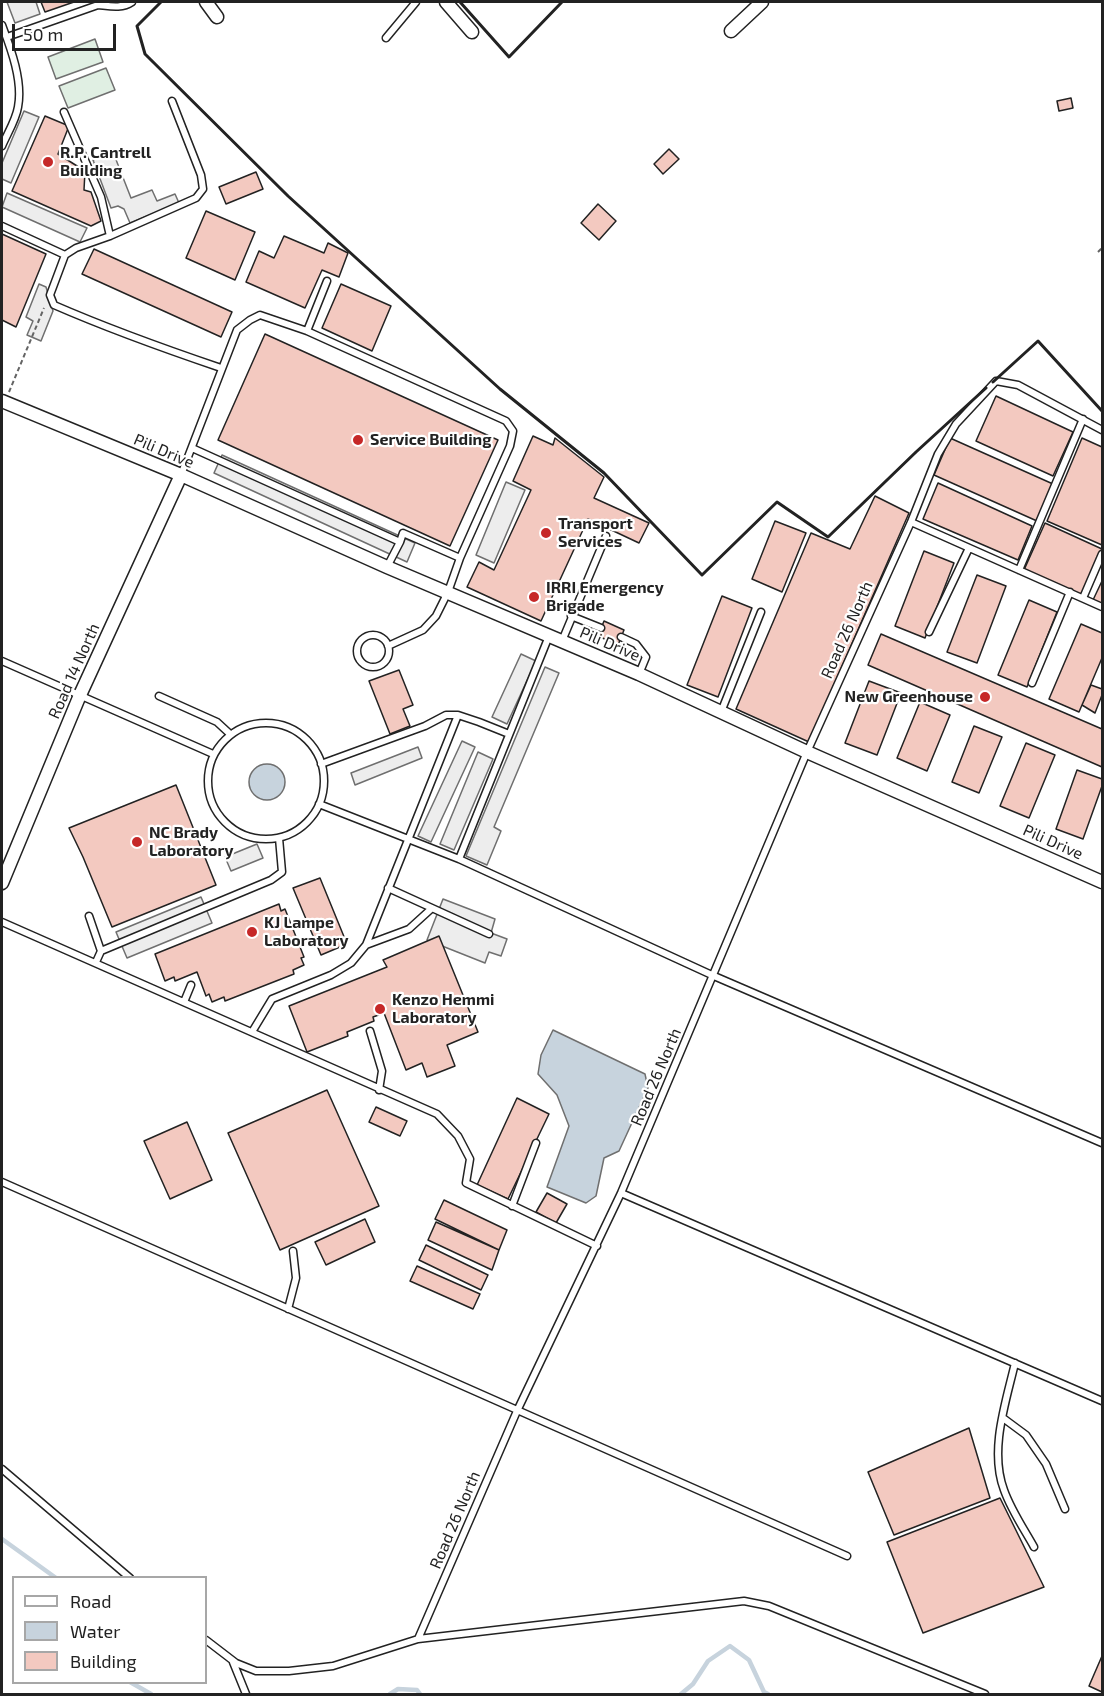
<!DOCTYPE html>
<html>
<head>
<meta charset="utf-8">
<style>
	body { margin:0 }
	#map { position:relative; width:1104px; height:1696px; overflow:hidden; background:#fff; font-family:"Exo 2",sans-serif }
	canvas { display:block }
	.frame { position:absolute; inset:0; border:3px solid #222; pointer-events:none }
	.legend { position:absolute; left:12px; top:1576px; width:195px; height:108px; box-sizing:border-box; background:#fff; border:2px solid #a7a7a7; margin:0; padding:8px 10px; list-style:none; font-size:18px; color:#222 }
	.legend li { display:flex; align-items:center; gap:12px; height:30px }
	.legend b { width:30px; border:2px solid #a7a7a7 }
	.scale { position:absolute; left:12px; top:24px; width:104px; height:27px; box-sizing:border-box; border:3px solid #222; border-top:0; padding-left:8px; font-size:18px; line-height:21px; white-space:nowrap; color:#222; -webkit-text-stroke:4px #fff; paint-order:stroke }
</style>
</head>
<body>
<div id="map">
<canvas width="1104" height="1696"></canvas>
<div class="frame"></div>
<ul class="legend">
<li><b style="height:8px;background:#fff"></b>Road</li>
<li><b style="height:16px;background:#c7d3dd"></b>Water</li>
<li><b style="height:16px;background:#f3c9c0"></b>Building</li>
</ul>
<div class="scale">50 m</div>
</div>
<script>
const context = document.querySelector('canvas').getContext('2d');
context.lineJoin = 'round';
function fillPath(path, color) { context.fillStyle = color; context.fill(path, 'evenodd'); }
function trace(path, color, width, dash) { context.strokeStyle = color; context.lineWidth = width; context.lineCap = dash ? 'butt' : 'round'; context.setLineDash(dash || []); context.stroke(path); }
function drawText(font, color, halo, rows, align = 'center') {
  context.font = font + ' "Exo 2",sans-serif'; context.lineWidth = 4.5; context.setLineDash([]); context.textBaseline = 'middle'; context.strokeStyle = halo; context.fillStyle = color; for (const [text, x, y, turn = 0] of rows) {
    context.save(); context.translate(x, y); context.rotate((+turn || 0) * Math.PI / 180); context.textAlign = isNaN(turn) ? turn : align; if (halo) context.strokeText(text, 0, 0); context.fillText(text, 0, 0); context.restore();
  }
}
const green = new Path2D(`
	M95,39L103,62L56,79L48,57Z
	M106,68L115,90L68,108L59,86Z`);
fillPath(green, '#e0efe3');
trace(green, '#6f6f6f', 1.5);
const parking = new Path2D(`
	M7,2H36L40,14L15,23Z
	M24,111L39,117L11,183L2,179V163Z
	M113,152L131,198L152,190L157,201L175,194L179,203L130,223L124,209L118,206L111,208L93,160Z
	M7,193L87,228L80,242L2,207Z
	M39,284L46,287L53,311L41,341L27,335L33,321L26,317Z
	M222,455L415,543L407,562L214,473Z
	M506,482L525,490L494,563L476,555Z
	M521,654L536,661L507,724L492,717Z
	M545,667L559,673L494,827L501,831L487,865L466,856Z
	M462,741L475,747L431,842L418,836Z
	M418,747L422,758L355,785L351,773Z
	M478,752L493,759L454,850L440,844Z
	M257,844L263,858L231,871L225,857Z
	M201,897L212,923L127,958L116,932Z
	M443,899L495,919L491,933L507,939L501,956L489,952L485,963L427,940Z`);
fillPath(parking, '#ededed');
trace(parking, '#6f6f6f', 1.5);
const water = new Path2D(`
	M249 782a18 18 0 1 1 36 0a18 18 0 1 1-36 0Z
	M553,1030L645,1074L648,1088L619,1151L604,1158L596,1196L586,1203L547,1187L569,1126L557,1095L538,1074L541,1055Z`);
fillPath(water, '#c7d3dd');
trace(water, '#6f6f6f', 1.5);
trace(new Path2D(`
	M2,1539L56,1578
	M130,1682L151,1694
	M390,1694L398,1689L417,1690L420,1694
	M681,1694L693,1684L708,1661L730,1646L749,1660L764,1692L768,1694`), '#c7d3dd', 4.5);
const building = new Path2D(`
	M41,2H74L45,12Z
	M1071,98L1073,108L1059,111L1057,101Z
	M45,116L69,126L58,154L85,171L84,190L91,192L101,221L91,226L12,191Z
	M669,149L679,159L663,174L654,164Z
	M256,172L263,189L226,204L219,187Z
	M598,204L616,221L599,240L581,223Z
	M206,211L255,232L235,280L186,258Z
	M2,234L46,254L16,327L2,320Z
	M284,236L324,253L328,243L348,253L339,277L322,270L305,308L246,282L259,251L274,258Z
	M94,249L232,312L221,337L82,274Z
	M341,284L391,306L372,351L322,328Z
	M265,334L498,440L450,546L218,440Z
	M996,396L1073,432L1053,476L976,441Z
	M533,436L553,445L555,438L604,477L594,498L649,523L639,543L588,519L541,621L467,587L479,562L494,570L531,490L513,481Z
	M950,438L1053,484L1037,521L934,475Z
	M1082,438L1102,447V545L1047,521Z
	M938,483L1032,526L1018,560L923,519Z
	M875,496L909,513L809,742L736,709L811,533L850,549Z
	M775,521L806,533L782,592L752,579Z
	M1045,523L1102,549L1082,595L1024,570Z
	M924,551L954,563L925,638L895,626Z
	M977,575L1006,586L977,663L947,652Z
	M1102,581V604L1093,600Z
	M722,596L752,608L718,697L687,685Z
	M1029,600L1057,612L1027,687L998,675Z
	M604,621L624,630L618,645L598,636Z
	M1081,624L1102,633V658L1079,712L1049,699Z
	M881,634L1102,729V767L868,665Z
	M399,670L413,705L403,709L410,726L390,734L369,681Z
	M869,681L901,693L877,755L845,743Z
	M1091,685L1102,689V695L1095,713L1082,705Z
	M920,702L950,715L927,771L897,758Z
	M974,726L1002,737L979,793L952,782Z
	M1026,743L1055,755L1029,818L1000,806Z
	M1077,770L1102,779V786L1083,839L1056,829Z
	M176,785L216,885L112,927L83,857L69,828Z
	M320,878L347,944L321,955L293,888Z
	M279,904L281,911L285,909L304,957L301,958L304,965L293,970L294,974L225,1001L224,997L212,1002L209,994L206,996L197,972L175,981L174,977L165,981L155,954Z
	M439,936L478,1032L447,1045L455,1066L427,1077L422,1063L406,1070L384,1013L373,1017L374,1021L347,1032L348,1036L307,1052L289,1006L387,967L383,960Z
	M327,1090L379,1206L280,1250L228,1133Z
	M517,1098L549,1114L508,1199L477,1185Z
	M376,1107L407,1121L400,1136L369,1122Z
	M187,1122L212,1180L170,1199L144,1141Z
	M547,1193L567,1204L556,1223L536,1212Z
	M444,1200L507,1230L499,1250L435,1219Z
	M365,1219L375,1242L326,1265L315,1242Z
	M436,1222L499,1250L492,1270L428,1240Z
	M426,1245L488,1275L481,1290L419,1260Z
	M417,1266L480,1294L473,1309L410,1281Z
	M969,1428L990,1498L894,1535L868,1472Z
	M1000,1498L1044,1587L923,1633L887,1542Z
	M1102,1656V1692L1089,1686Z`);
fillPath(building, '#f3c9c0');
trace(building, '#222', 1.5);
const lane = new Path2D(`
	M2,25C11,49 23,81 18,107C16,120 7,134 2,146
	M7,37L98,5C109,6 122,9 132,2
	M386,38L416,2
	M172,101L201,175L203,189L196,198L110,236L76,248L65,255L50,295L54,305C109,329 165,349 221,368
	M64,112L101,197L110,236
	M2,226L65,255
	M307,331L327,281
	M1102,430L1018,385L996,381L956,424L938,454L911,522L1102,607
	M192,448L400,542L403,533L460,558
	M181,475L237,330L250,320L260,315L307,331L506,421L513,431L510,446L460,558L448,592L436,616L423,630L388,646
	M387,567L400,542
	M1019,570L1083,419
	M1083,598L1102,554
	M571,616L601,628
	M929,632L969,548
	M357 651a16 16 0 1 1 32 0a16 16 0 1 1-32 0Z
	M621,637L636,644L646,657L639,674
	M562,641L606,536
	M2,661L213,754
	M1032,683L1070,592
	M159,696L217,722L230,734
	M721,712L761,612
	M208 781a58 58 0 1 1 116 0a58 58 0 1 1-116 0Z
	M321,764L425,726L446,715H458L479,722L509,734
	M319,804L459,859L714,976L1102,1143
	M459,859L549,636
	M388,888L489,934
	M89,916L101,951
	M2,922L437,1114L458,1136L470,1159L466,1183L597,1246
	M366,945L409,929L431,909
	M96,962L101,951L271,880L282,872L279,838
	M184,1002L191,985
	M370,1031L382,1071L379,1090
	M252,1032L272,999L331,975L351,963L366,945L458,715
	M2,1182L847,1556
	M621,1193L1102,1401
	M512,1206L536,1143
	M288,1309L296,1278L293,1251
	M1015,1363C1006,1402 989,1450 1004,1490C1011,1510 1024,1529 1034,1547
	M1003,1418L1026,1435L1046,1464L1065,1509
	M2,1469L130,1578
	M418,1639L517,1411L621,1193L807,752L911,522
	M206,1640L236,1663L256,1671H289L333,1666L418,1639L744,1601L769,1606L985,1694
	M233,1662L246,1694`);
const street = new Path2D(`
	M206,2L217,17
	M446,2L472,32
	M731,31L762,2
	M2,401L181,475L387,567L639,674L807,752L1102,882
	M2,883L80,695L181,475`);
trace(lane, '#222', 9);
trace(street, '#222', 15);
trace(new Path2D(`
	M1098,252L1102,248
	M9,392L44,308`), '#646464', 2, [4.5, 3]);
trace(lane, '#fff', 6);
trace(street, '#fff', 12);
trace(new Path2D(`
	M161,2L137,26L145,54L288,196L500,389L604,473L702,575L777,502L828,537L916,452L986,388
	M460,2L509,57L562,2
	M993,382L1038,341L1102,411`), '#222', 3);
for (const [x, y, r, color] of [
	[48,162,6,"#c62828"],
	[358,440,6,"#c62828"],
	[546,533,6,"#c62828"],
	[534,597,6,"#c62828"],
	[985,697,6,"#c62828"],
	[137,842,6,"#c62828"],
	[252,932,6,"#c62828"],
	[380,1009,6,"#c62828"]
]) { const dot = new Path2D(); dot.arc(x, y, r, 0, 2 * Math.PI); context.fillStyle = color; context.fill(dot); trace(dot, '#fff', 2); }
drawText('bold 16px', '#222', '#fff', [
	["R.P. Cantrell",60,153],
	["Building",60,171],
	["Service Building",370,440],
	["Transport",558,524],
	["Services",558,542],
	["IRRI Emergency",546,588],
	["Brigade",546,606],
	["New Greenhouse",973,697,"right"],
	["NC Brady",149,833],
	["Laboratory",149,851],
	["KJ Lampe",264,923],
	["Laboratory",264,941],
	["Kenzo Hemmi",392,1000],
	["Laboratory",392,1018]
], 'left');
drawText('16px', '#222', '#fff', [
	["Pili Drive",164,451,23],
	["Road 26 North",847,630,-66],
	["Pili Drive",610,644,23],
	["Road 14 North",74,671,-66],
	["Pili Drive",1053,842,24],
	["Road 26 North",656,1077,-67],
	["Road 26 North",455,1520,-67]
]);
</script>
</body>
</html>
